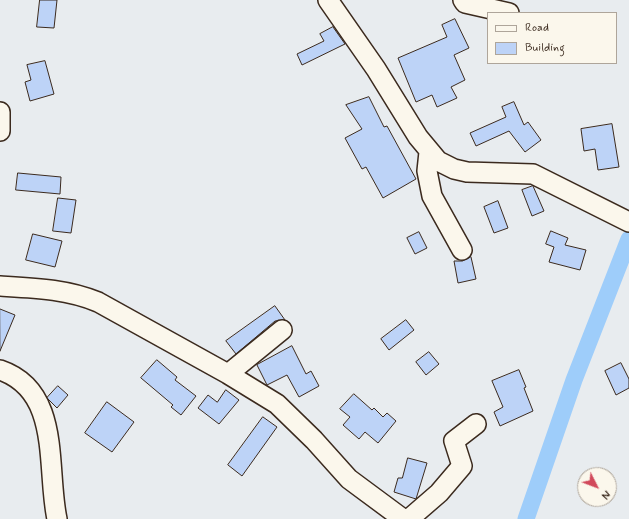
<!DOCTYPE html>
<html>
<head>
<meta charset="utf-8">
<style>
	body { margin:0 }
	#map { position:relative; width:629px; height:519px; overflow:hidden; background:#e8ecef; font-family:Mynerve,sans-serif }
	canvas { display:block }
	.legend { position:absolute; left:487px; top:12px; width:130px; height:52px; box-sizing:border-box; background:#fbf7ec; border:1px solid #aea59a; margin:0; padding:5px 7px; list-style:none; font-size:12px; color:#3b2a1e }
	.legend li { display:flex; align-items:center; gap:8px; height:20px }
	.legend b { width:20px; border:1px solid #aea59a }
	.north { position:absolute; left:577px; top:467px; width:40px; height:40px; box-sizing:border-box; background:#fbf7ec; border:1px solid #aea59a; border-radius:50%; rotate:132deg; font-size:11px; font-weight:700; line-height:16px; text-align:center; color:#3b2a1e }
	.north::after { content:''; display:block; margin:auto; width:14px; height:18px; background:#d1495b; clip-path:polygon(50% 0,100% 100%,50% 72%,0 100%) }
</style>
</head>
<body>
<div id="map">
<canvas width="629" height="519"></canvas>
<ul class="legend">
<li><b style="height:5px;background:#fbf7ec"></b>Road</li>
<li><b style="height:11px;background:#bdd3f7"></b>Building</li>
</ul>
<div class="north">N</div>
</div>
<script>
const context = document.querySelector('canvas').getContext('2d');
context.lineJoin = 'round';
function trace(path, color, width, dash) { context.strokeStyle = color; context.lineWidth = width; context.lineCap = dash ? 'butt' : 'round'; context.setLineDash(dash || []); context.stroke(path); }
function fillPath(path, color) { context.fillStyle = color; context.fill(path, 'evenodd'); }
trace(new Path2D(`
	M526,519L574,380L629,239`), '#9ecdfa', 17);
const building = new Path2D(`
	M40,0H57L54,28L37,27Z
	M455,19L469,48L454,55L465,80L451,87L457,98L437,107L432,95L416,102L398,58L447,37L442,25Z
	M333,27L345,44L302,65L297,54L324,41L320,34Z
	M45,61L54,94L30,101L25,82L31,80L27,65Z
	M369,97L384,127L387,126L416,179L383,198L366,167L362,169L345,138L362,129L346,105Z
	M514,102L524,125L528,122L541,140L525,152L509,131L476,146L470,133L506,117L502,107Z
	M612,124L619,167L598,170L595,149L584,151L581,129Z
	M18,173L61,177L60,194L16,190Z
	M533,186L544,211L532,216L522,190Z
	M58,198L76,200L71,233L53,231Z
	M498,201L508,228L494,233L484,207Z
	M551,231L568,238L565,245L586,250L580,270L549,262L554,247L546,244Z
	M419,232L427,248L415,254L407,238Z
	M33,234L62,241L55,267L26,260Z
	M471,257L476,279L458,283L454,261H462Z
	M275,306L285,320L275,321L236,354L226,341Z
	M0,309L15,315L0,351Z
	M406,320L414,330L389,350L381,339Z
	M292,346L306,374L311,371L319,386L299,397L287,375L267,385L257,365Z
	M429,352L439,364L426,375L416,362Z
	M157,360L177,377L175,380L196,396L181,415L171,407L173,405L141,378Z
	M621,363L629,379V388L616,395L605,371Z
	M519,370L526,387L524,388L533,411L500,426L494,412L503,407L492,381Z
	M58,386L68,395L57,408L47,398Z
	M226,390L239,400L219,424L198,408L208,395L217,402Z
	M354,394L372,410L374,408L383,417L387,413L396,421L378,443L365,432L359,439L343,425L350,417L340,409Z
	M107,402L134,422L112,452L85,433Z
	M263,417L277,427L242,476L228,465Z
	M408,458L427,463L416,499L394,492L398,478H402Z`);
fillPath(building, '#bdd3f7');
trace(building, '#3b2a1e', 1);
const street = new Path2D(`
	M328,0L376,69L418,137L438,161L454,169L467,172L533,174L629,222
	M463,0L465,3L509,13
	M0,112V131
	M429,152L427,171L432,196L462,250
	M0,286C34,288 67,289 98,302L228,374L277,404L314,440L349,479L403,519
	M0,370C62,391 46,468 57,519
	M228,374L282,330
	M409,519L439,493L462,466L454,441L476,424`);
trace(street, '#3b2a1e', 22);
trace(street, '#fbf7ec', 19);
</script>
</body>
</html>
